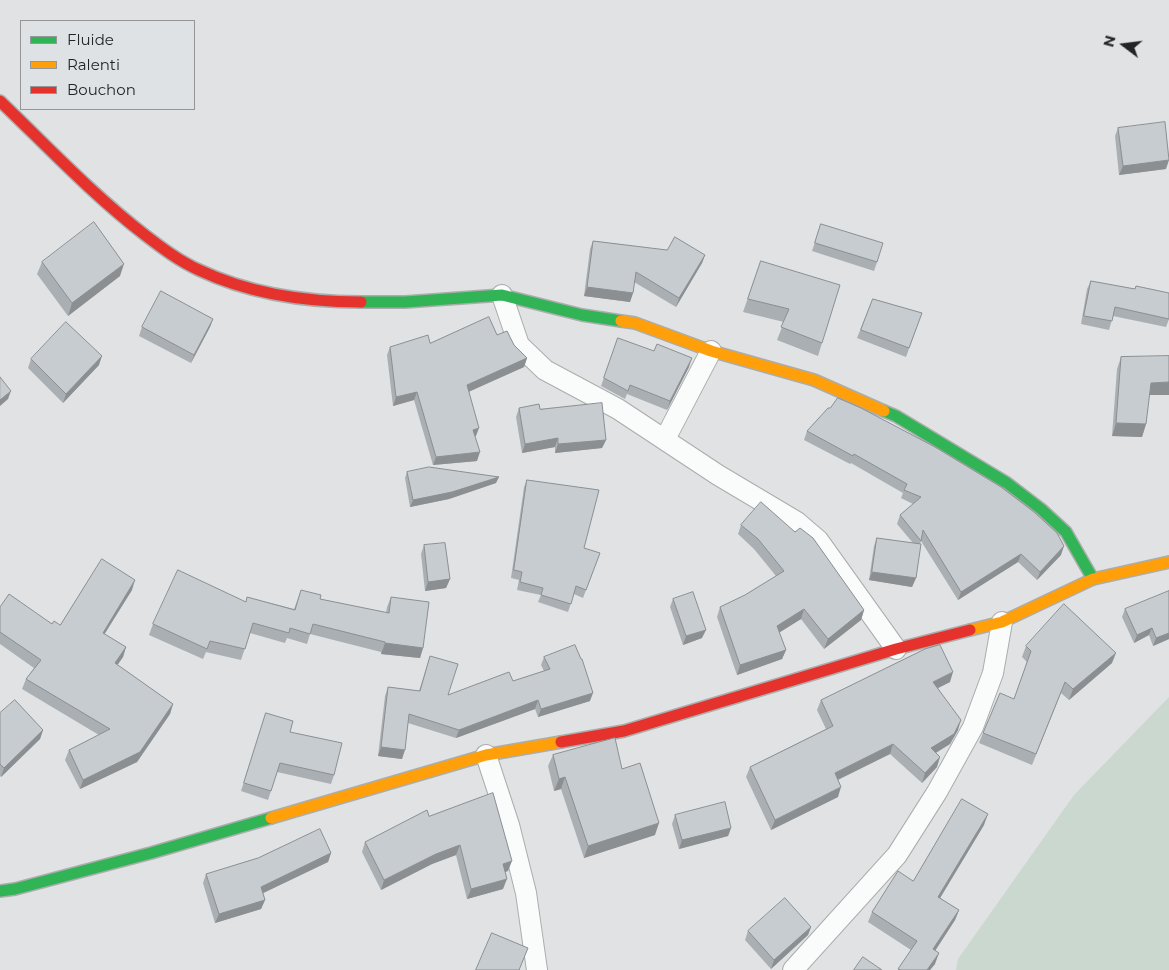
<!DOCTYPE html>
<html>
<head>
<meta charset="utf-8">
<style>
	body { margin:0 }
	#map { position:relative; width:1169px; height:970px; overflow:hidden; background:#e0e2e3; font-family:Montserrat,sans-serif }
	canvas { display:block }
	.legend { position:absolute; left:20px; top:20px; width:175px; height:90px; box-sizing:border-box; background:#dfe2e4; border:1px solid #949698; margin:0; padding:6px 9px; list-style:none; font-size:15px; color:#232425 }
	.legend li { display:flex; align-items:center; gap:10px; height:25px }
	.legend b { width:25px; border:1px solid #949698 }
	.north { position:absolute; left:1099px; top:20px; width:50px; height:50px; -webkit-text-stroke:4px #dfe2e4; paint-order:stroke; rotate:285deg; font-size:14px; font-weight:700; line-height:20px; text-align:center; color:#232425 }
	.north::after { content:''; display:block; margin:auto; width:18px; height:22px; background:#232425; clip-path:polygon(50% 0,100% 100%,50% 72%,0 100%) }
</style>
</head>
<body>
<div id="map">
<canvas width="1169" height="970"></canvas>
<ul class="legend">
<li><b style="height:6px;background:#30b455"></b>Fluide</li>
<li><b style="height:6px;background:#ff9f0a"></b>Ralenti</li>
<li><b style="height:6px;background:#e5322d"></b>Bouchon</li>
</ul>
<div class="north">N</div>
</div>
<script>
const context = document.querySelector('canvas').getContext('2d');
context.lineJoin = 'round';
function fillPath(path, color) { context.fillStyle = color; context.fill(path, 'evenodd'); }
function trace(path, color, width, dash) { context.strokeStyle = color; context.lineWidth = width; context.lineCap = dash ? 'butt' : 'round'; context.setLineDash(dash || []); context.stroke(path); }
fillPath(new Path2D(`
	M1169,697V970H956L958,959L1074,795Z`), '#cbd8cf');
const street = new Path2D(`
	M502,295L519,345L545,370L618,409L718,475L797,522L818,540L896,649
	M665,439L711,351
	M486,755L509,825L526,893L537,970
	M793,970L897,855L937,792L973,727L993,673L1002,622`);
const fast = new Path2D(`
	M361,302H405L502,295L582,315L621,321
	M884,411L896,416L1007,483L1041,509L1066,532L1093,579
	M0,891L15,889L151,853L271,818`);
const slow = new Path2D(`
	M621,321L635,323L711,351L814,380L884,411
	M970,630L1002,622L1093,579L1169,562
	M271,818L486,755L561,742`);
const jam = new Path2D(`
	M0,101C47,146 93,195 145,235C162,248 179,261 199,270C250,294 306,302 361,302
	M561,742L624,731L896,649L970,630`);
trace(street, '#abadad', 22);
trace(fast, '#abadad', 14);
trace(slow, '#abadad', 14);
trace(jam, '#abadad', 14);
trace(street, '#fafbfb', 20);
trace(fast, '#30b455', 11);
trace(slow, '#ff9f0a', 11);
trace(jam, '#e5322d', 11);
fillPath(new Path2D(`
	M1118,128L1166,169L1119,175L1115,136Z
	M821,224L877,262L874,271L812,251Z
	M593,241L705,255L702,263L676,307L634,282L633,293L630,302L584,296L590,249Z
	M761,261L822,343L818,356L777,340L784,322L743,312Z
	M42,262L120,276L68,316L37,274Z
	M1091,281L1135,289L1136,286L1169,319L1166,327L1113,316L1109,330L1081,324L1087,289Z
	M873,299L922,313L906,357L857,338Z
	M213,319L210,327L191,363L139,336L142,327Z
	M497,335L514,345L527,358L524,367L469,391L476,436H475L477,461L433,465L414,400L393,406L387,355L390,347L430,343Z
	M618,338L689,367L667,410L627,394L625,399L601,386Z
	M1121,357L1149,395L1146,424L1142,437L1112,436L1117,369Z
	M31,359L99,365L63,403L28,368Z
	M519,408L540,409L606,440L602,448L555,453V447L522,453L516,417Z
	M807,431L1061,555L1037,580L1018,562L958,600L921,541L920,544L916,578L912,587L869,580L874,546L877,538L913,543L897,524L900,515L913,504L901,498L903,493L851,463L850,464L804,440Z
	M407,472L496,483L449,499L410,507L405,478Z
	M527,480L584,548L600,553L583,598L574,594L568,612L538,602L541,595L517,590L519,580L511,578L524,487Z
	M741,525L864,610L861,620L824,649L801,619L779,632L786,650L782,659L737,675L717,617L720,607L745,595L776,576L754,549L738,534Z
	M424,545L450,579L446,588L425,591L421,554Z
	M132,590L104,634L126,647L123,657L117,665L173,704L170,714L137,762L80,789L65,760L69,750L99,735L22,689L26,679L34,668L0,644V607L52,624L60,625Z
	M301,590L320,599L386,613L387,607L391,597L423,648L420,658L381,654V652L310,634L307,644L287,638L285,643L250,633L241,660L206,652L203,659L149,635L153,624L246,602L247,597L294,609Z
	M673,599L702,638L683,645L670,607Z
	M1125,609L1169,639L1153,646L1149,635L1134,643L1122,617Z
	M1026,646L1112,663L1069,700L1061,693L1032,765L979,743L983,733L1014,699L1027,662L1022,657Z
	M430,656L448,695L513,681L544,671L541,665L544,657L590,701L538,717L535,709L456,738L408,723L402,759L378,756L385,696L388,687L419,691Z
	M950,682L938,688L958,730L950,744L936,753L937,767L922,783L890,754L838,780V797L771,830L746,777L750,767L826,729L817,710L821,700Z
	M0,713L43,730L40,739L1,777L0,776Z
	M266,713L334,775L331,784L277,772L268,800L241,791Z
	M553,755L622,769L655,835L584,858L561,789L554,791L548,766Z
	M675,815L731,828L728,836L679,849L672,824Z
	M429,816L508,871L505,872L503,889L467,899L456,855L432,864L381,890L362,852L365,842Z
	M984,825L940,898L959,910L955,920L935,951V964L930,970H898L911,950L868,922L872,912L913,881Z
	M331,853L328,862L263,893L265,900L261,909L215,923L203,883L206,874Z
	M811,927L808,935L771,969L745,940L748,931Z`), '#aaafb3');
fillPath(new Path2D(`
	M1169,160L1166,169L1119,175L1123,166Z
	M705,255L702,263L676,307L679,298Z
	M124,264L120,276L68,316L72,303Z
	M587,287L633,293L630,302L584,296Z
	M213,319L210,327L191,363L194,355Z
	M102,356L99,365L63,403L66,394Z
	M527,358L524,367L464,394L467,385Z
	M692,358L689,367L667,410L670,401Z
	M1169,382V395H1146L1151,383Z
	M11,391L8,399L0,406V400Z
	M417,392L414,400L393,406L396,397Z
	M1116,423L1146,424L1142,437L1112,436Z
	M479,428L476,436L470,438L473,430Z
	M558,438L555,447L522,453L525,444Z
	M606,440L602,448L555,453L558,444Z
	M480,452L477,461L433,465L436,457Z
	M499,477L496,483L449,499L410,507L413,500Z
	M1064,546L1061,555L1037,580L1040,572Z
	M1021,554L1018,562L958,600L961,592Z
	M872,572L916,578L912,587L869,580Z
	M450,579L446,588L425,591L428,582Z
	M135,580L132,590L99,643L103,633Z
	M804,609L801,619L774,636L777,626Z
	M864,610L861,620L824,649L828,639Z
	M1152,628L1149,635L1134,643L1137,635Z
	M706,630L702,638L683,645L686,636Z
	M1169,633V639L1153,646L1156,638Z
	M385,643L423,648L420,658L381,654Z
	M126,647L123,657L112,673L115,663Z
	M786,650L782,659L737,675L740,665Z
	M1116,653L1112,663L1069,700L1073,689Z
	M953,672L950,682L930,692L933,682Z
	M593,693L590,701L538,717L541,709Z
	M538,700L535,709L456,738L459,730Z
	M173,704L170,714L137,762L80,789L83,780Z
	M961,720L958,730L950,744L927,758L931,748Z
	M43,730L40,739L1,777L4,768Z
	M893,744L890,754L831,783L835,773Z
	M381,747L405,750L402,759L378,756Z
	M940,757L937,767L922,783L925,773Z
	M565,777L561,789L554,791L559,779Z
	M841,787L838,797L771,830L775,820Z
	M988,814L984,825L934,908L938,897Z
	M659,823L655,835L584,858L588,846Z
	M731,828L728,836L679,849L682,840Z
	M460,845L456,855L432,864L381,890L384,880L436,854Z
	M331,853L328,862L257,896L261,887Z
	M512,861L508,871L499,874L503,864Z
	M507,879L503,889L467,899L471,889Z
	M265,900L261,909L215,923L219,914Z
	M959,910L955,920L929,960L933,949Z
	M811,927L808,935L771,969L774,960Z
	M939,953L935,964L930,970H927Z`), '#8b8f92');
const building = new Path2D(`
	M1165,122L1169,160L1123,166L1118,128Z
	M94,222L124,264L72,303L42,262Z
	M821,224L883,243L877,262L815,243Z
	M675,237L705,255L679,298L636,272L633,293L587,287L593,241L667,250Z
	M761,261L840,285L822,343L781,327L789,309L748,299Z
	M1091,281L1135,289L1136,286L1169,293V319L1115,307L1112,321L1084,316Z
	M161,291L213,319L194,355L142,327Z
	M873,299L922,313L909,348L861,330Z
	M489,317L497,335L507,331L514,345L527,358L467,385L479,428L473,430L480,452L436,457L417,392L396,397L390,347L428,335L430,343Z
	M66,322L102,356L66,394L31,359Z
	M618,338L654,351L657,344L692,358L670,401L630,385L628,391L604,378Z
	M1169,356V382L1151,383L1146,424L1116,423L1121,357Z
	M0,377L11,391L0,400Z
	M838,398L861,408L935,447L1001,487L1034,512L1057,533L1064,546L1040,572L1021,554L961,592L923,530L921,541L900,515L921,497L904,490L907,484L854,454L853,456L807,431L828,408H830Z
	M602,403L606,440L558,444V438L525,444L519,408L539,404L540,409Z
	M429,467L499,477L452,492L413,500L407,472Z
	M527,480L599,490L584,548L600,553L586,590L576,586L571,604L541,595L543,588L520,582L522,572L514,570Z
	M761,502L795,532L800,528L813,538L864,610L828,639L804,609L777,626L786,650L740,665L720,607L745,595L784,571L758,539L741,525Z
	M877,538L921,544L916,578L872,572Z
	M445,543L450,579L428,582L424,545Z
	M102,559L135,580L103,633L126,647L115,663L173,704L140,752L83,780L69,750L110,729L26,679L41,660L0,632V607L9,594L52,624L54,621L60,625Z
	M178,570L246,602L247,597L295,610L301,590L321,595L320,599L389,613L391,597L429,602L423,648L385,643V642L313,624L310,634L290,628L289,633L253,623L245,649L210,641L207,649L153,624Z
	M1169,591V633L1156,638L1152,628L1137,635L1125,609Z
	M693,592L706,630L686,636L673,599Z
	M1064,604L1116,653L1073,689L1065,682L1036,754L983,733L1000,693L1014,699L1031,651L1026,646Z
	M575,645L581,659H582L593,693L541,709L538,700L459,730L409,714L405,750L381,747L388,687L420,691L430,656L458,664L448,695L509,672L513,681L550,669L544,657Z
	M940,645L953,672L933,682L961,720L954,734L931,748L940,757L925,773L893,744L835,773L841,787L775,820L750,767L833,726L821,700L925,649Z
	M15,700L43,730L4,768L0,764V713Z
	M266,713L293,721L290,732L342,743L334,775L280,763L271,791L244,783Z
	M615,738L622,769L640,763L659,823L588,846L565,777L559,779L553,755Z
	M493,793L512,861L503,864L507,879L471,889L460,845L436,854L384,880L365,842L427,810L429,816Z
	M962,799L988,814L938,897L959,910L933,949L939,953L927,970H901L898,969L917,941L872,912L898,871L913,881Z
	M725,802L731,828L682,840L675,815Z
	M320,829L331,853L261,887L265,900L219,914L206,874L258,858Z
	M785,898L811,927L774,960L748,931Z
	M492,933L528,948L519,970H476Z
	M863,957L882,970H854Z`);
fillPath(building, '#c6ccd0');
trace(building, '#8b8f92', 1);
</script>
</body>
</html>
